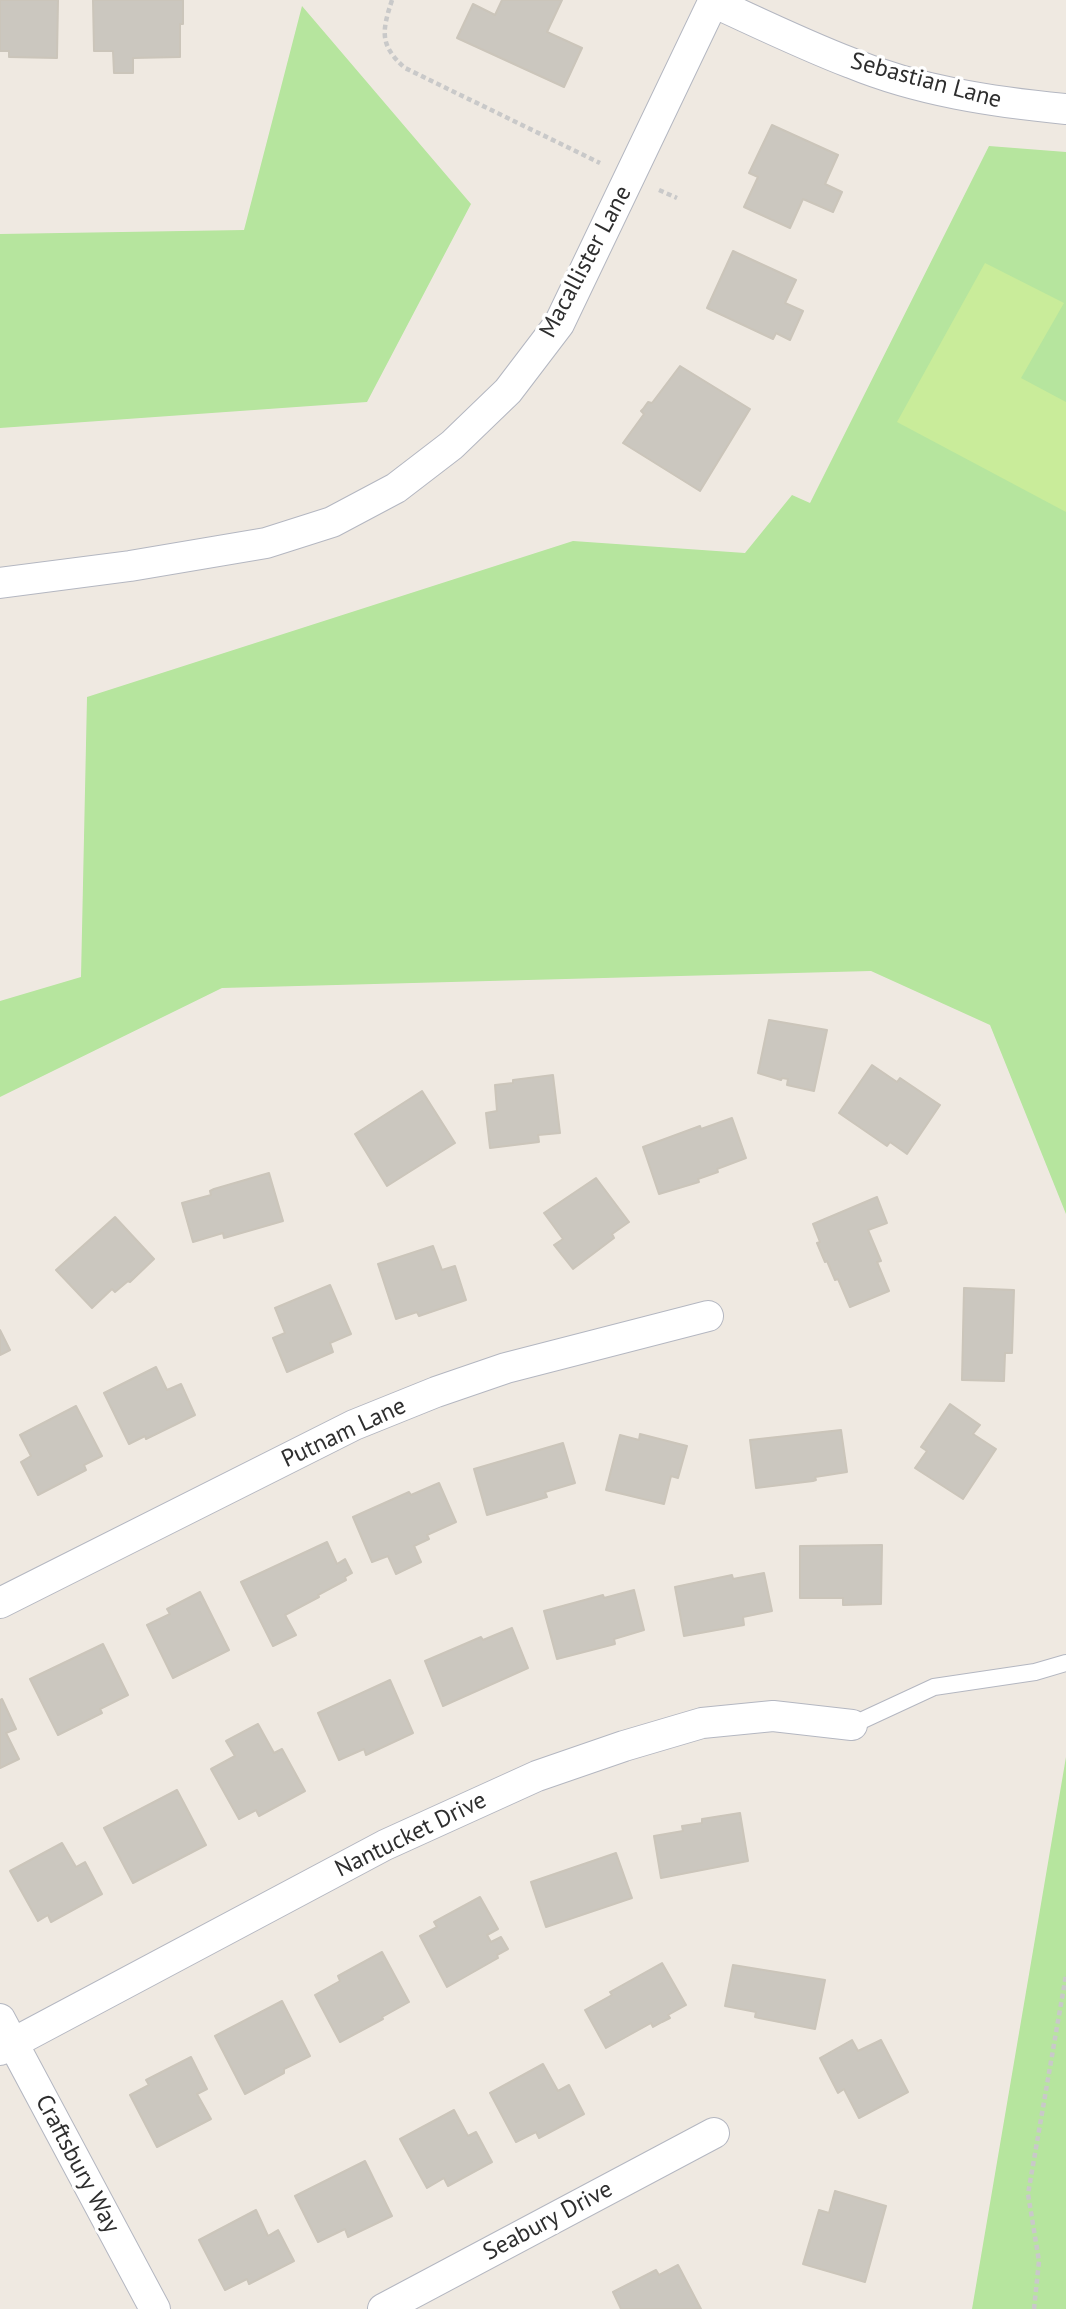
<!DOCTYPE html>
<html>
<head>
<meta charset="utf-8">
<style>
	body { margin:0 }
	canvas { display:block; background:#efe9e1 }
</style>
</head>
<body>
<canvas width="1066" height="2309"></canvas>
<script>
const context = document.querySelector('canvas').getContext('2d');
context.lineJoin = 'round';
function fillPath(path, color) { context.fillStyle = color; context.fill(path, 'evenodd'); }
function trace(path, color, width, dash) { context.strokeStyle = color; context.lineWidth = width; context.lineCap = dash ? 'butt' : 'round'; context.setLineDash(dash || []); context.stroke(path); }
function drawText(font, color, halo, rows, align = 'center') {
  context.font = font + ' "PT Sans",sans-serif'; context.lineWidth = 7; context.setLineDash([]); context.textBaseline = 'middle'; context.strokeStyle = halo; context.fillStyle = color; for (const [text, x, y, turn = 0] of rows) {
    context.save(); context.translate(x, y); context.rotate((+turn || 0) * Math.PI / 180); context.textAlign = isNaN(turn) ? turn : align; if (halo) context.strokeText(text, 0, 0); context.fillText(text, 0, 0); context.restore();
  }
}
fillPath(new Path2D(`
	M302,6L471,204L367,402L0,428V234L244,230Z
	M989,146L1066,152V1214L990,1025L871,971L222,988L0,1097V1001L81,977L87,697L573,541L745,553L792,495L810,503Z
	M1066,1755V2309H972L1066,1757Z`), '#b6e59e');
fillPath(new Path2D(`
	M985,263L1064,303L1021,378L1066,402V512L897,422Z`), '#c9ec9a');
const building = new Path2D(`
	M0,0H58L57,58L9,57V51H0Z
	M93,0H183V24H180V57L133,58V73H114L113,51H94Z
	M502,0H562L547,32L582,48L564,87L457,38L473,4L495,15Z
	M772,125L838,155L825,184L842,192L833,212L803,199L790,228L744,207L758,177L749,173Z
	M733,251L796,280L785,303L803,311L790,340L776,333L773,339L707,308Z
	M680,366L750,409L700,491L623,443L644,414L641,411L643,409L648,402L652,403Z
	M769,1020L827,1030L814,1091L787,1085L788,1079L782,1078L781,1080L758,1073Z
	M872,1065L897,1082L900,1078L940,1105L907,1154L890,1142L887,1146L839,1113Z
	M553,1075L560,1133L538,1135L539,1142L490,1148L486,1113L497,1111L495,1085L513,1083V1080Z
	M422,1091L455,1143L387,1186L355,1134Z
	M732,1118L746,1158L717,1169L718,1172L698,1179L699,1182L659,1194L643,1147L700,1126L701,1129Z
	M269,1173L283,1221L224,1238L223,1233L193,1242L182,1203L211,1195L210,1191L214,1189Z
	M596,1178L629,1222L612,1234L614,1238L573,1269L554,1245L563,1239L544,1213Z
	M877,1197L887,1223L868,1230L881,1261L877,1262L889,1291L850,1307L838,1279L835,1280L827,1261L825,1262L817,1243L820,1242L813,1224Z
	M115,1217L154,1259L130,1282L128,1281L115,1292L112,1289L92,1308L56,1270Z
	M433,1246L442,1270L455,1266L466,1300L419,1316L417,1312L396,1319L378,1264Z
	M330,1285L351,1334L330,1343L333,1352L287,1372L273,1338L285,1333L275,1308Z
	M964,1288L1014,1290L1012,1353H1005L1004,1381L962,1380Z
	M0,1330L10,1350L0,1355Z
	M156,1367L167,1390L181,1384L195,1415L146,1439L145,1436L129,1444L104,1393Z
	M950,1404L980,1425L973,1434L996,1449L963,1499L915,1468L927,1451L921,1447Z
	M76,1406L102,1456L84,1465L86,1470L38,1495L21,1462L31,1456L20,1435Z
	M841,1430L847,1472L815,1477L816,1480L813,1481L756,1488L750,1440Z
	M640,1434L687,1446L678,1478L671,1476L664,1504L606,1490L620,1435L639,1440Z
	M563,1443L575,1483L545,1492L547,1497L487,1515L474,1469Z
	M439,1483L456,1522L427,1535L429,1539L414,1546L421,1562L396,1574L388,1556L372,1562L353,1517L409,1492L411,1495Z
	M327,1542L337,1564L345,1559L352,1573L345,1577L346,1580L318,1595L319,1597L285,1615L296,1635L273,1646L241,1582Z
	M882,1545L881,1604L843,1605V1598H800V1546Z
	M764,1573L772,1611L743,1617L744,1625L684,1636L675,1587L732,1575L733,1579Z
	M634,1590L644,1630L614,1639L615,1644L557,1659L544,1611L603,1595L604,1598Z
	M200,1592L229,1650L173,1678L147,1625L170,1614L167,1609Z
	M512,1628L528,1668L443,1706L425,1661L481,1637L483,1640Z
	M103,1644L128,1695L100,1709L102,1713L58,1735L30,1679Z
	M390,1680L413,1733L366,1755L364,1749L339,1760L318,1713Z
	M2,1699L16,1729L6,1733L19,1759L0,1768V1700Z
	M258,1724L274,1753L282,1749L305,1791L259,1816L256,1810L239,1819L211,1769L235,1756L226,1741Z
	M177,1790L206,1845L133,1883L104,1828Z
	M740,1813L748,1861L661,1878L654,1836L683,1831L682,1826L702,1823V1819Z
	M62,1843L76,1867L85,1862L102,1894L51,1922L48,1915L38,1921L10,1871Z
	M616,1853L632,1898L546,1927L531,1882Z
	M480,1897L498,1929L487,1935L491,1942L501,1937L508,1949L497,1955L498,1958L447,1987L420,1936L437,1927L434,1922Z
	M382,1952L409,2002L382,2017L383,2019L340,2042L315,1995L340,1981L338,1976Z
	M662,1963L686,2005L668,2015L670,2018L662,2022L653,2027L651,2023L606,2048L585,2010L612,1995L610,1992Z
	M733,1965L825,1980L815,2029L759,2018L755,2017L756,2012L725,2006Z
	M282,2001L310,2056L284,2069V2073L245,2094L215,2036Z
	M852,2040L858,2051L881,2040L908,2092L859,2118L844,2089L838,2093L820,2058Z
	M191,2057L207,2089L197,2094L211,2119L157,2147L130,2095L149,2085L146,2080Z
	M543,2064L558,2091L569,2085L584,2114L539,2138L536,2132L516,2142L490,2093Z
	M454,2110L468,2136L476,2132L492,2162L448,2186L444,2178L427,2188L400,2139Z
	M365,2161L392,2216L348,2237L345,2229L318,2242L295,2196Z
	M835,2191L886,2206L865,2282L803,2264L819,2210L829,2213Z
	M256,2210L268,2236L278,2230L294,2261L249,2284L247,2279L225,2290L199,2240Z
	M678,2265L701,2309H621L613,2292L656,2270L659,2275Z`);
fillPath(building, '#cbc7bf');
trace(building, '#cbc5ba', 2);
const service = new Path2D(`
	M852,1725L934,1687L1035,1672L1066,1663`);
const minor = new Path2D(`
	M713,2C759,23 804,45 851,63C919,91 993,102 1066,109
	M0,583L130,566L266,543L332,522L396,488L452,445L508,391L559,324L714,0
	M0,1603L354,1425L436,1392L506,1368L708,1316
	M0,2019L155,2309
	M0,2050L385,1845L537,1776L624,1746L702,1723L773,1716L852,1725
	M383,2309L714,2133`);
trace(service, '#b4b7c1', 18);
trace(minor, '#b4b7c1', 32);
trace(new Path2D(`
	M392,0C382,31 379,45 405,68L600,163
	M659,190L677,198
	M1034,2309L1039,2261L1028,2194L1066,1975`), '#c9c9c9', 4.5, [5, 3.5]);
trace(service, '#fff', 16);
trace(minor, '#fff', 30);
drawText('24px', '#2e2e2e', '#fff', [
	["Sebastian Lane",926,81,15],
	["Macallister Lane",586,262,-62],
	["Putnam Lane",344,1433,-25],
	["Nantucket Drive",411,1835,-26],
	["Craftsbury Way",77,2164,62],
	["Seabury Drive",548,2221,-28]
]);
</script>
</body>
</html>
